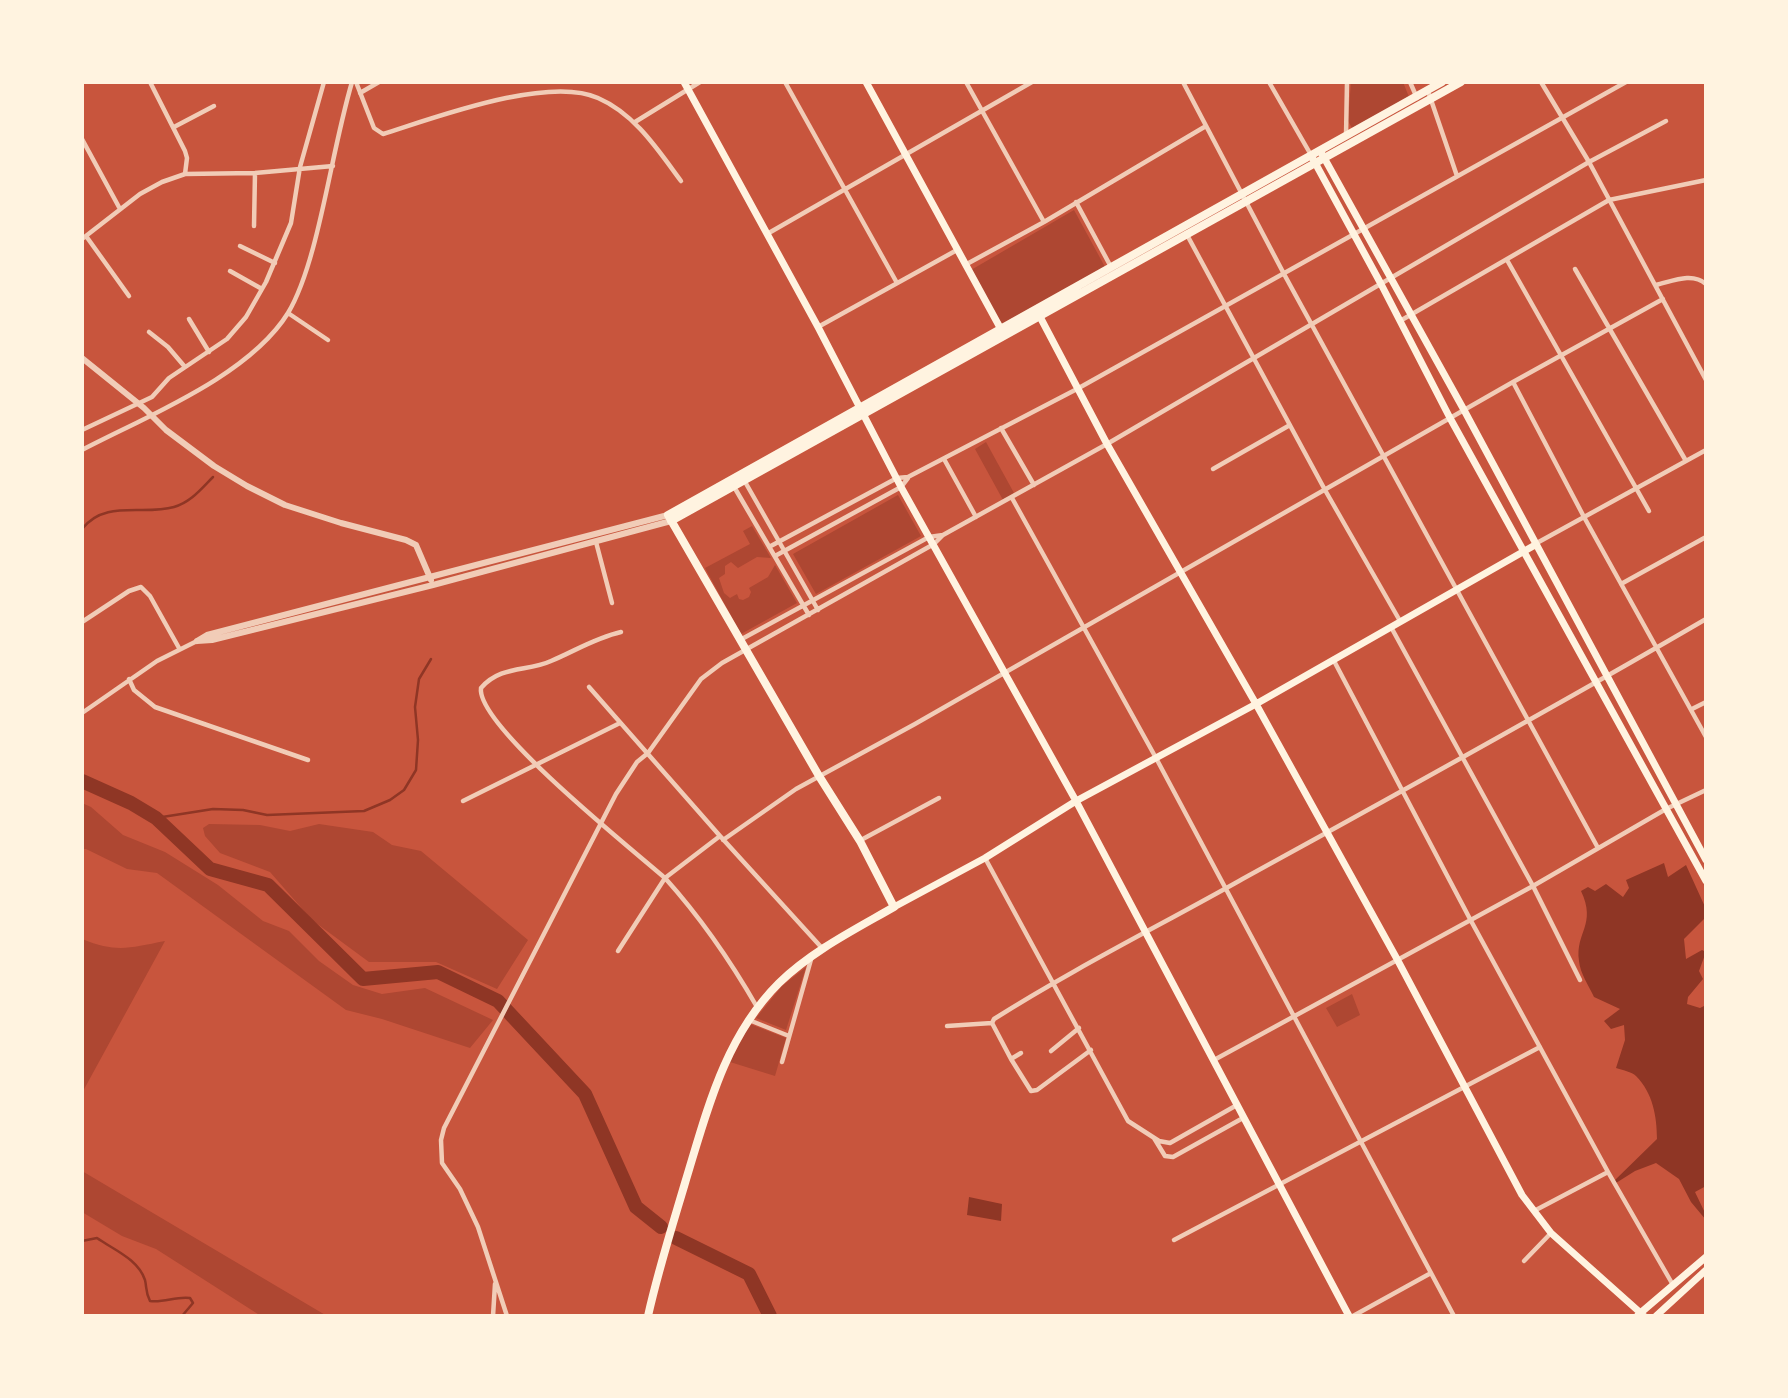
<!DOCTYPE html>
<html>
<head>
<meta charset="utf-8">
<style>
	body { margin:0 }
	#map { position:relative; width:1788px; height:1398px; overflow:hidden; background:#c8553d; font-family:Arial,sans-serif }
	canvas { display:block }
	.frame { position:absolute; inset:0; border:84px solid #fff3e0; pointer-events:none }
</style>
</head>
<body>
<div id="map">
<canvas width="1788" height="1398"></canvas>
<div class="frame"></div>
</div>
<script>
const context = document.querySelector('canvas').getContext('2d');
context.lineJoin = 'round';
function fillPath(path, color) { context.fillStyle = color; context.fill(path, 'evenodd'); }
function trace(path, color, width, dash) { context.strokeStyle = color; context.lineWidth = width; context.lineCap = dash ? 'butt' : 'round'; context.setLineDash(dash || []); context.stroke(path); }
fillPath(new Path2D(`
	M1351,82H1403L1409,97L1352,128L1348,121Z
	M1074,210L1105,267L1002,324L971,270Z
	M986,442L1014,493L1003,500L975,449Z
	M898,495L921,536L816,594L793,554Z
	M752,526L771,558L757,557L738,568L731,562L725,566V574L719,578L724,593L730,598L737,594L739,599L743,600L749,597L751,592L749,588L768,577L775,565L797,603L741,634L705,568L750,544L743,531Z
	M82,803L91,807L123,835L165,852L218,885L263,921L289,931L319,961L353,985L382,994L425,988L493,1020L470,1048L382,1019L346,1010L157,873L127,869L86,849H82Z
	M209,824L260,825L290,831L319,824L373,832L392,845L421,851L528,940L497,989L436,962H369L312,920L270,872L220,853L205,836L203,828Z
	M82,939C117,953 129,948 165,941L82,1093Z
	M806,967L786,1030L756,1018L782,986Z
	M1352,994L1360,1015L1337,1027L1326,1008Z
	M750,1024L786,1038L775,1076L730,1062Z
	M82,1171L327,1316H261L156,1249L122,1236L82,1212Z`), '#ae4732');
fillPath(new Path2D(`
	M1664,863L1668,877L1686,865L1706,909V917L1684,939L1686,959L1702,950L1706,952L1699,971L1703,979L1688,997L1687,1004L1700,1008L1706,1005V1186L1695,1192L1706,1215V1220L1691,1202L1679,1179L1656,1163L1635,1171L1616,1183L1614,1181L1657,1139C1657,1117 1653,1093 1636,1076C1632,1072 1622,1070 1616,1068L1625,1040L1624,1025L1611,1029L1604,1021L1620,1009L1594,997C1589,986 1580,973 1579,961C1575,932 1597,925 1581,891L1588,887L1595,891L1606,884L1623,897L1629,888L1626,880Z
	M969,1197L1002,1204L1001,1221L967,1215Z`), '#8f3625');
trace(new Path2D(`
	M82,529C105,499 143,516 174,507C191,502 201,489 213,477
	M156,818L213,809L243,810L267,815L364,811L390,800L404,790L416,770L418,740L415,707L419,679L431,659
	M82,1241L97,1238C114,1250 138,1259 145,1280C147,1288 145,1291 150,1301C164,1303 176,1296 190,1298L193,1303L182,1316`), '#8f3625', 2.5);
trace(new Path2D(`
	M82,781L131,803L156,818L210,869L268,885L363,979L438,972L498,1001L585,1094L636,1207L661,1227
	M676,1238L749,1274L770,1316`), '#8f3625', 14);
trace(new Path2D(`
	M150,82L185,151L187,158L185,174
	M356,82L374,128L383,134C434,118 548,75 598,98C635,114 658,150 681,181
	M785,82L897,283
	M966,82L1044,222
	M1183,82L1284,274L1598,848
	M1269,82L1311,155
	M1410,82L1417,98
	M1541,82L1589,162L1706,380
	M1428,91L1457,176
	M360,93L379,82
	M635,122L700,82
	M174,127L214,106
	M1346,136L1347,82
	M82,139L120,209
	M1076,202L1111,267
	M254,226L255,173
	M1186,233L1325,490L1400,621
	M767,234L1032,82
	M86,236L129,296
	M82,239L140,194L162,182L185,174L255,173L333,166
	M240,246L275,263
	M1507,260L1649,511
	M965,265L1044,222L1206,126
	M1575,269L1686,461
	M230,271L262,289
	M1656,285C1673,281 1692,272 1706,284
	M288,313L328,340
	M189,319L209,352
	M1400,321L1609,200L1706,180
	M818,327L957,250
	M149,332L168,347L185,367
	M1513,382L1584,517L1706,737
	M1001,428L1034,485
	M82,430L152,397L169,378L227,339L246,317L266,282L291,223L300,167L324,82
	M82,450C147,416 249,376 288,313C300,293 307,270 313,248C328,193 336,137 352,82
	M944,459L976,517
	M1213,469L1290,425
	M744,480L818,610
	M733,485L809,615
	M1012,498L1156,758L1454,1316
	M596,542L612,603
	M1535,544L1706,450
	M769,547L897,478L908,477L1077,389L1626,82
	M775,556L901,487L908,478
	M1621,584L1706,537
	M82,622L129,591L141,587L150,596L179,648
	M1391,627L1533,886L1580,980
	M621,632C595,638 575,651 551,661C527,672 501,665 481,688C476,725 632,849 665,878C701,918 730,960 757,1007
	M740,640L929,537L943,535
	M1333,659L1470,919L1608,1172L1673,1285
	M129,679L134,690L155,707L308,760
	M589,687L720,836L822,948
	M1692,709L1706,702
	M82,713L157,661L197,641
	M463,801L620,723
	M723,840L796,789L915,724L1513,382L1663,299
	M861,840L939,798
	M985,858L1128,1121L1159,1141L1170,1143L1237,1105
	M618,951L665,878L720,836
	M749,1020L789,1036
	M992,1023L1011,1059L1031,1091L1037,1090L1091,1050
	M947,1026L992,1023L994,1019C1073,969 1157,927 1239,881C1395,795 1552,709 1706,619
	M1051,1051L1079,1028
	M1011,1059L1021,1053
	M1214,1060L1533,886L1666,809L1706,790
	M782,1062L812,956
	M1154,1138L1165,1156L1173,1157L1243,1118
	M1534,1211L1608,1172
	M1174,1240L1540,1047
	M1524,1261L1551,1233
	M493,1316L495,1284
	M507,1316L478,1227L460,1189L442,1163L441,1140L444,1128L616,794L637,762L648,753L701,679L722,663L934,544L943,535L1107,444L1589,162L1666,121
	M1353,1316L1431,1273`), '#f1ccb7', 4.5);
trace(new Path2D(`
	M82,358L144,408L166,430L214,466L247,486L285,505L341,523L406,540L416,545L431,580
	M197,641L212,640L433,585L671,521
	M197,641L207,635L668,515`), '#f1ccb7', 6);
trace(new Path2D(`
	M684,82L818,327L901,487L1076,801L1349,1316
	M866,82L1003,333
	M1322,154L1464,410L1706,860
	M1313,159L1381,284L1450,418L1706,881
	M1038,313L1107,444L1256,704L1397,959L1522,1195L1551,1233L1644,1316
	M894,907L985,858L1076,801L1256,704L1535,545
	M1638,1315L1706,1257
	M1656,1316L1706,1270`), '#fff3e0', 7);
trace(new Path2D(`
	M671,521L1461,82
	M648,1316C658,1271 672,1227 685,1183C707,1111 724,1038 779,983C812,951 854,930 894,907L860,841L819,776L668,515L1442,82`), '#fff3e0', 8);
</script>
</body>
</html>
